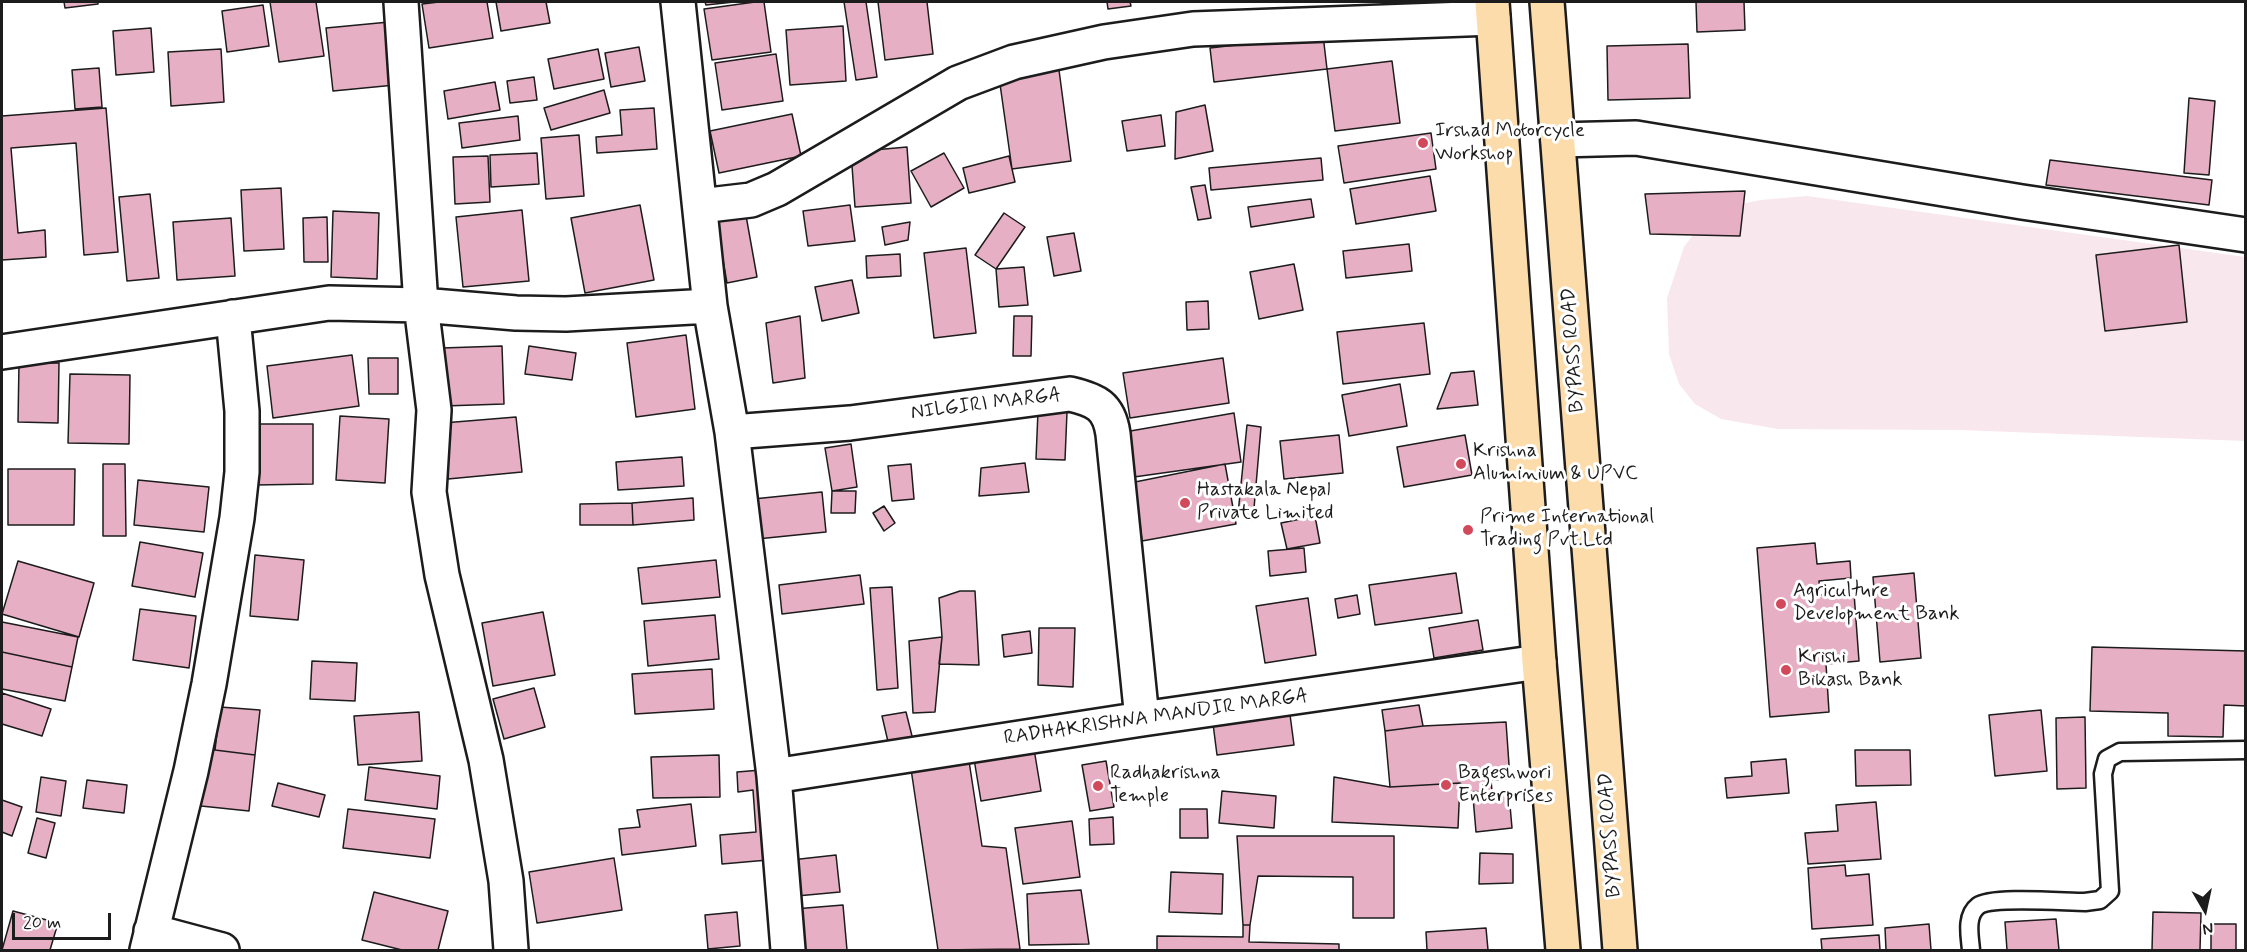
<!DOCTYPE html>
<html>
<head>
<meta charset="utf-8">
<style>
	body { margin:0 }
	#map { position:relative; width:2247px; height:952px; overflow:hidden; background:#fff; font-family:Mynerve,sans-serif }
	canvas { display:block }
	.frame { position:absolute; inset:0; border:3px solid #1c1c1c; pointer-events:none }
	.north { position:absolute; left:2175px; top:880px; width:60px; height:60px; -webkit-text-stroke:4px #fff; paint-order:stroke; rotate:171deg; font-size:16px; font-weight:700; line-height:24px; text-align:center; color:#1c1c1c }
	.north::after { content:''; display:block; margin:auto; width:21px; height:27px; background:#1c1c1c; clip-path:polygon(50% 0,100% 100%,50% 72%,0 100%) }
	.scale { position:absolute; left:12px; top:913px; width:99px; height:27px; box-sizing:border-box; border:3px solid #1c1c1c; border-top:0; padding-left:8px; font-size:18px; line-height:21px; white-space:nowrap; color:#1c1c1c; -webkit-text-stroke:4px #fff; paint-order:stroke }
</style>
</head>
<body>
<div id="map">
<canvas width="2247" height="952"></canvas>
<div class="frame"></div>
<div class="north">N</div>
<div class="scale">20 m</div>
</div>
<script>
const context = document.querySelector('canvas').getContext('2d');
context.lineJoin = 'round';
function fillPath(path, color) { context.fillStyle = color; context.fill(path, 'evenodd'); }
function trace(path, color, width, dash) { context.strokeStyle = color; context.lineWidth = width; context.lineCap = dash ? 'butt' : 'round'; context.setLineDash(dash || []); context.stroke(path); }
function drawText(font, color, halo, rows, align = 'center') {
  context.font = font + ' Mynerve,sans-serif'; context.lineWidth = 6; context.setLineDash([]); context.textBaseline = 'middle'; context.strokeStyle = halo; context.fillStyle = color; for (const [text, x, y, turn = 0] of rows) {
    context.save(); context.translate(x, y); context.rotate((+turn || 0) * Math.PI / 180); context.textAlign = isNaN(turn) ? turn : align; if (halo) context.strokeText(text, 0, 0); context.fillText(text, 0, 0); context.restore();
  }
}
fillPath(new Path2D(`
	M1807,196L2245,257V441L1960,430L1778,429L1721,419L1695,404L1679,384L1669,354L1667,298L1684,247L1711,210L1761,200Z`), '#f8e7ed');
const building = new Path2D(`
	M64,2H98V4L65,8Z
	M270,2H316L324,56L279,62Z
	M439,2H487L493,38L429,48L422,4Z
	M496,2H546L550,23L501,31Z
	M705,2H734L706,5Z
	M755,2H764L771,52L712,60L704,9Z
	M844,2H866L877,77L856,80Z
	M878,2H927L933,54L885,60Z
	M1107,2H1130L1131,6L1108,9Z
	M1696,2H1744L1745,30L1697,32Z
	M263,5L269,46L227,52L222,11Z
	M389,22L395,85L333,91L326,28Z
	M843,26L846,81L790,85L786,30Z
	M151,28L154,72L116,75L113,31Z
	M1323,35L1327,69L1214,82L1210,48Z
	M1688,44L1690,98L1608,100L1607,46Z
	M639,47L645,81L611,87L605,53Z
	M221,49L224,102L171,106L168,52Z
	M598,49L604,79L554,89L548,59Z
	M776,54L783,101L722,110L715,63Z
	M1392,61L1400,123L1335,131L1327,69Z
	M99,68L102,107L75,109L72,70Z
	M1059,70L1071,161L1012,169L999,77Z
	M534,77L537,100L510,103L507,81Z
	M495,82L500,110L448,119L444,91Z
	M604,90L610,113L551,130L544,108Z
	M2189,98L2215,101L2209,175L2184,173Z
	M1205,105L1213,151L1175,159L1176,112Z
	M106,108L118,252L84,255L76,143L11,148L18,233L45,230L46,257L2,260V116Z
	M654,108L657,149L597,153L596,137L622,135L620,110Z
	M792,114L801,156L719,173L710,131Z
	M1161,115L1165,146L1127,151L1122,121Z
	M518,116L520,140L462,148L459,123Z
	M1431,133L1436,169L1344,183L1338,146Z
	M579,135L584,196L546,199L541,138Z
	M907,147L911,203L855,207L851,152Z
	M537,153L539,184L491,187L490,155Z
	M944,153L964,188L931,207L911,171Z
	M488,156L490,202L455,204L453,157Z
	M1009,156L1015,182L969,193L963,168Z
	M1321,158L1323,180L1211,190L1209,168Z
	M2050,160L2212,180L2209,205L2046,185Z
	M1430,176L1436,211L1356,224L1350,189Z
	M1205,185L1211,218L1198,220L1191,187Z
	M281,188L284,249L244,251L241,190Z
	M1745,191L1740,236L1650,234L1645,194Z
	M150,194L159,278L127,281L119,197Z
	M1311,199L1314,217L1251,227L1248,207Z
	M640,205L654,280L585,293L571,218Z
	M850,205L855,241L808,246L803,211Z
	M522,210L529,281L463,287L456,217Z
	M745,210L757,277L727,283L715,215Z
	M333,211L379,213L377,279L331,277Z
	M1004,213L1025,227L996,269L975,255Z
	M327,217L328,262H304L303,218Z
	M231,218L235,276L177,280L173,222Z
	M910,222L908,240L885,245L882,227Z
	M1074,233L1081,271L1054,276L1047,237Z
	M1409,244L1412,271L1346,278L1343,251Z
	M2179,245L2187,322L2105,331L2096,255Z
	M966,248L976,333L934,338L924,253Z
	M900,254L901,276L867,278L866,256Z
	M1294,264L1303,310L1259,319L1250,272Z
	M1024,267L1028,305L999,307L996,269Z
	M852,280L859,313L822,321L815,287Z
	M1208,301L1209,329L1187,330L1186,302Z
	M800,316L805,378L773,383L766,323Z
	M1014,316H1032L1031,356H1013Z
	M1424,323L1430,374L1343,384L1337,332Z
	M686,335L695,409L636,417L627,343Z
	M502,346L504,404L444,406L442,348Z
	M529,346L576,353L572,380L525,374Z
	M352,355L359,406L273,418L267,366Z
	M368,358H398V394H369Z
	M1223,358L1229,403L1130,418L1123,373Z
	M19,363H59L58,423L18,422Z
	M1474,371L1478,405L1437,409L1451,373Z
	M70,374L130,375L129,444L68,443Z
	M1400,384L1407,426L1349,436L1342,395Z
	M1038,411L1067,412L1065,460L1036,459Z
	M1234,413L1241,462L1134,477L1113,434Z
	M340,416L389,419L385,483L336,480Z
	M516,417L522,472L448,479L443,423Z
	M255,424H313V484L255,485Z
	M1247,425L1261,427L1253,520L1238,514Z
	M1339,435L1343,473L1284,479L1280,441Z
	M1465,435L1472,475L1404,487L1397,447Z
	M851,444L857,487L832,491L825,448Z
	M682,457L684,486L618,490L616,462Z
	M1025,463L1029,492L979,496L981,468Z
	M103,464H125L126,536H103Z
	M911,464L914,499L892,501L888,466Z
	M1225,464L1236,524L1142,541L1135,482Z
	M8,469H75L74,525H8Z
	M138,480L209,487L204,532L134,525Z
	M832,491H856L855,513H831Z
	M822,492L826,532L757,539L753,499Z
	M693,498L694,520L633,525L632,503Z
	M632,503L633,525H580V504Z
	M884,506L895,523L884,531L873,513Z
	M1315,516L1320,543L1287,549L1281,523Z
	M140,542L203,553L195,597L132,586Z
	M1815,543L1817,564L1850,561L1851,578L1819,581L1820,595L1854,593L1859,661L1826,664L1829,712L1770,717L1757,548Z
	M1304,548L1306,572L1270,576L1268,551Z
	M255,555L304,560L298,620L250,616Z
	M716,560L720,597L642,604L638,568Z
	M18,561L94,583L79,637L2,614Z
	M1456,573L1462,613L1375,625L1369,585Z
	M1914,573L1921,658L1880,662L1873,577Z
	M860,575L864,604L782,614L779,585Z
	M892,587L898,688L877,690L870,588Z
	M960,591H975L979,665L939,664L942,637L939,598Z
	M1357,595L1360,614L1338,618L1335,599Z
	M1308,598L1316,655L1265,663L1256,606Z
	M140,609L196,616L189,668L133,660Z
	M543,612L555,675L493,686L482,623Z
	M715,615L719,659L648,666L644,621Z
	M1478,620L1483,650L1434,658L1429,628Z
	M2,622L78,637L72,667L2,652Z
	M1039,628H1075L1073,687L1038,685Z
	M1030,631L1032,653L1004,657L1002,635Z
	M942,637L935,712L913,713L909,641Z
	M2092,647L2246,651V706L2224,705L2223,737L2168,736V713L2090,711Z
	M2,652L72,667L65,701L2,689Z
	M312,661L357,663L355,701L310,699Z
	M712,669L714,709L635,714L632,674Z
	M534,688L545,727L504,739L493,699Z
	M2,693L51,709L42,736L2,724Z
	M1419,705L1423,726L1385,731L1382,710Z
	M220,707L260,710L255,755L215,750Z
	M1289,707L1294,745L1217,755L1212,716Z
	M2041,710L2047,771L1995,776L1989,715Z
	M419,712L422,761L358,765L354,716Z
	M906,712L913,740L889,746L882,716Z
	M2085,717L2086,788L2057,789L2056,718Z
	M1506,722L1510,779L1491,780L1492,791L1467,792L1460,783L1390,787L1385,731L1423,726Z
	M207,749L255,755L249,811L201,806Z
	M1034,749L1041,791L981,801L974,759Z
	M1855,750H1910L1911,785L1856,786Z
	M719,755L720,797L653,798L651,757Z
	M1786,759L1789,793L1727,798L1725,778L1752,776L1751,762Z
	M969,761L982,846L1006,848L1020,949L938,950L911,769Z
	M1106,761L1114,807L1090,811L1082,765Z
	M369,767L440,776L437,809L365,800Z
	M761,770L768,860L722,864L720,835L756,832L753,790L738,792L737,772Z
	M41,777L66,781L61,816L36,812Z
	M1334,777L1390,787L1460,783L1458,828L1332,822Z
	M87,780L127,785L124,813L83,808Z
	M278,783L325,795L319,817L272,806Z
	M1222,791L1276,796L1274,828L1219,823Z
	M1509,794L1512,828L1476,832L1473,797Z
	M2,800L22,807L12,836L2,832Z
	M1876,802L1881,859L1808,864L1805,833L1838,831L1836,805Z
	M691,804L696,846L622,855L619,829L640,827L637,810Z
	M348,809L435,819L430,858L343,848Z
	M1180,809H1207L1208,838H1180Z
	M1113,817L1114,844L1090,845L1089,819Z
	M37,818L55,823L46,858L28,853Z
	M1072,821L1080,877L1023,884L1015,828Z
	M1237,836H1394V918H1353V877L1258,876L1250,925H1243Z
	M1480,853L1513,854V883L1479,884Z
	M836,855L840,892L786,897L782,861Z
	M614,858L622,910L537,923L529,872Z
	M1845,865L1846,876L1869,874L1873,925L1812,929L1808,868Z
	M1171,872L1223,874L1222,914L1169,912Z
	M1081,890L1089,944L1029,945L1027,894Z
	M374,892L448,911L438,950H402L362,940Z
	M843,905L847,950H799L794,909Z
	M13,911L58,923L50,950H2Z
	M737,912L740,946L708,949L705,915Z
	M2153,912L2201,913L2200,950H2152Z
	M2056,919L2059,950H2007L2005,922Z
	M1929,924L1931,950H1886L1885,928Z
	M2211,924H2236V950H2211Z
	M1243,925H1250L1249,942L1339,944V950H1157V936L1243,937Z
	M1486,928L1488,950H1427L1426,932Z
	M1879,935L1880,950H1822L1821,939Z`);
fillPath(building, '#e7afc4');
trace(building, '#1c1c1c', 1.5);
const service = new Path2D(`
	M1971,950C1970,937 1965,916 1978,906C1991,896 2065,902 2085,902L2100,900L2110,891L2103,774L2107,759L2120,752L2246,750`);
const minor = new Path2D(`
	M401,2L421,305L434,410L429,492L442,575L486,760L506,881L511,950
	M678,2L710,306L732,432L774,776L788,950
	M1558,140L1636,138L2022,202L2246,235
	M700,206L751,200L777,189L958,83L1014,62L1104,42L1193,29L1493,18
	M2,352L329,303L421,305L516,313L566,314L710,306
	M732,432L850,423L1070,394C1096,400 1109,406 1113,434L1142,719
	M774,776L1142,719L1539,662
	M151,931L222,950
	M147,950L191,771L209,684L237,518L242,472V411L233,317`);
const trunk = new Path2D(`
	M1492,2L1539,662L1563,950
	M1547,2L1620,950`);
trace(service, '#1c1c1c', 21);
trace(minor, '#1c1c1c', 38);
trace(trunk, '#1c1c1c', 38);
trace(service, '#fff', 16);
trace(minor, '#fff', 33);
trace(trunk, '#fddcac', 33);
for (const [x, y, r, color] of [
	[1423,143,6,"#d1495b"],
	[1461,464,6,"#d1495b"],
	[1185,503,6,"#d1495b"],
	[1468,530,6,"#d1495b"],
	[1781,604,6,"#d1495b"],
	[1786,670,6,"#d1495b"],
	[1446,785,6,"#d1495b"],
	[1098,786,6,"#d1495b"]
]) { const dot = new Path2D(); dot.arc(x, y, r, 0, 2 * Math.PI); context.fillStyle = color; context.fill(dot); trace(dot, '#fff', 2); }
drawText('20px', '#1c1c1c', '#fff', [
	["Irshad Motorcycle",1435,132],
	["Workshop",1435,155],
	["Krishna",1473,452],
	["Aluminium & UPVC",1473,475],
	["Hastakala Nepal",1197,491],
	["Private Limited",1197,514],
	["Prime International",1480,518],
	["Trading Pvt.Ltd",1480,541],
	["Agriculture",1793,592],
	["Development Bank",1793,615],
	["Krishi",1798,658],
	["Bikash Bank",1798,681],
	["Radhakrishna",1110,774],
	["Temple",1110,797],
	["Bageshwori",1458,774],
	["Enterprises",1458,797]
], 'left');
drawText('20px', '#1c1c1c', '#fff', [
	["BYPASS ROAD",1574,350,-94],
	["NILGIRI MARGA",986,405,-7],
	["RADHAKRISHNA MANDIR MARGA",1156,718,-8],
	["BYPASS ROAD",1611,835,-94]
]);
</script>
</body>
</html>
